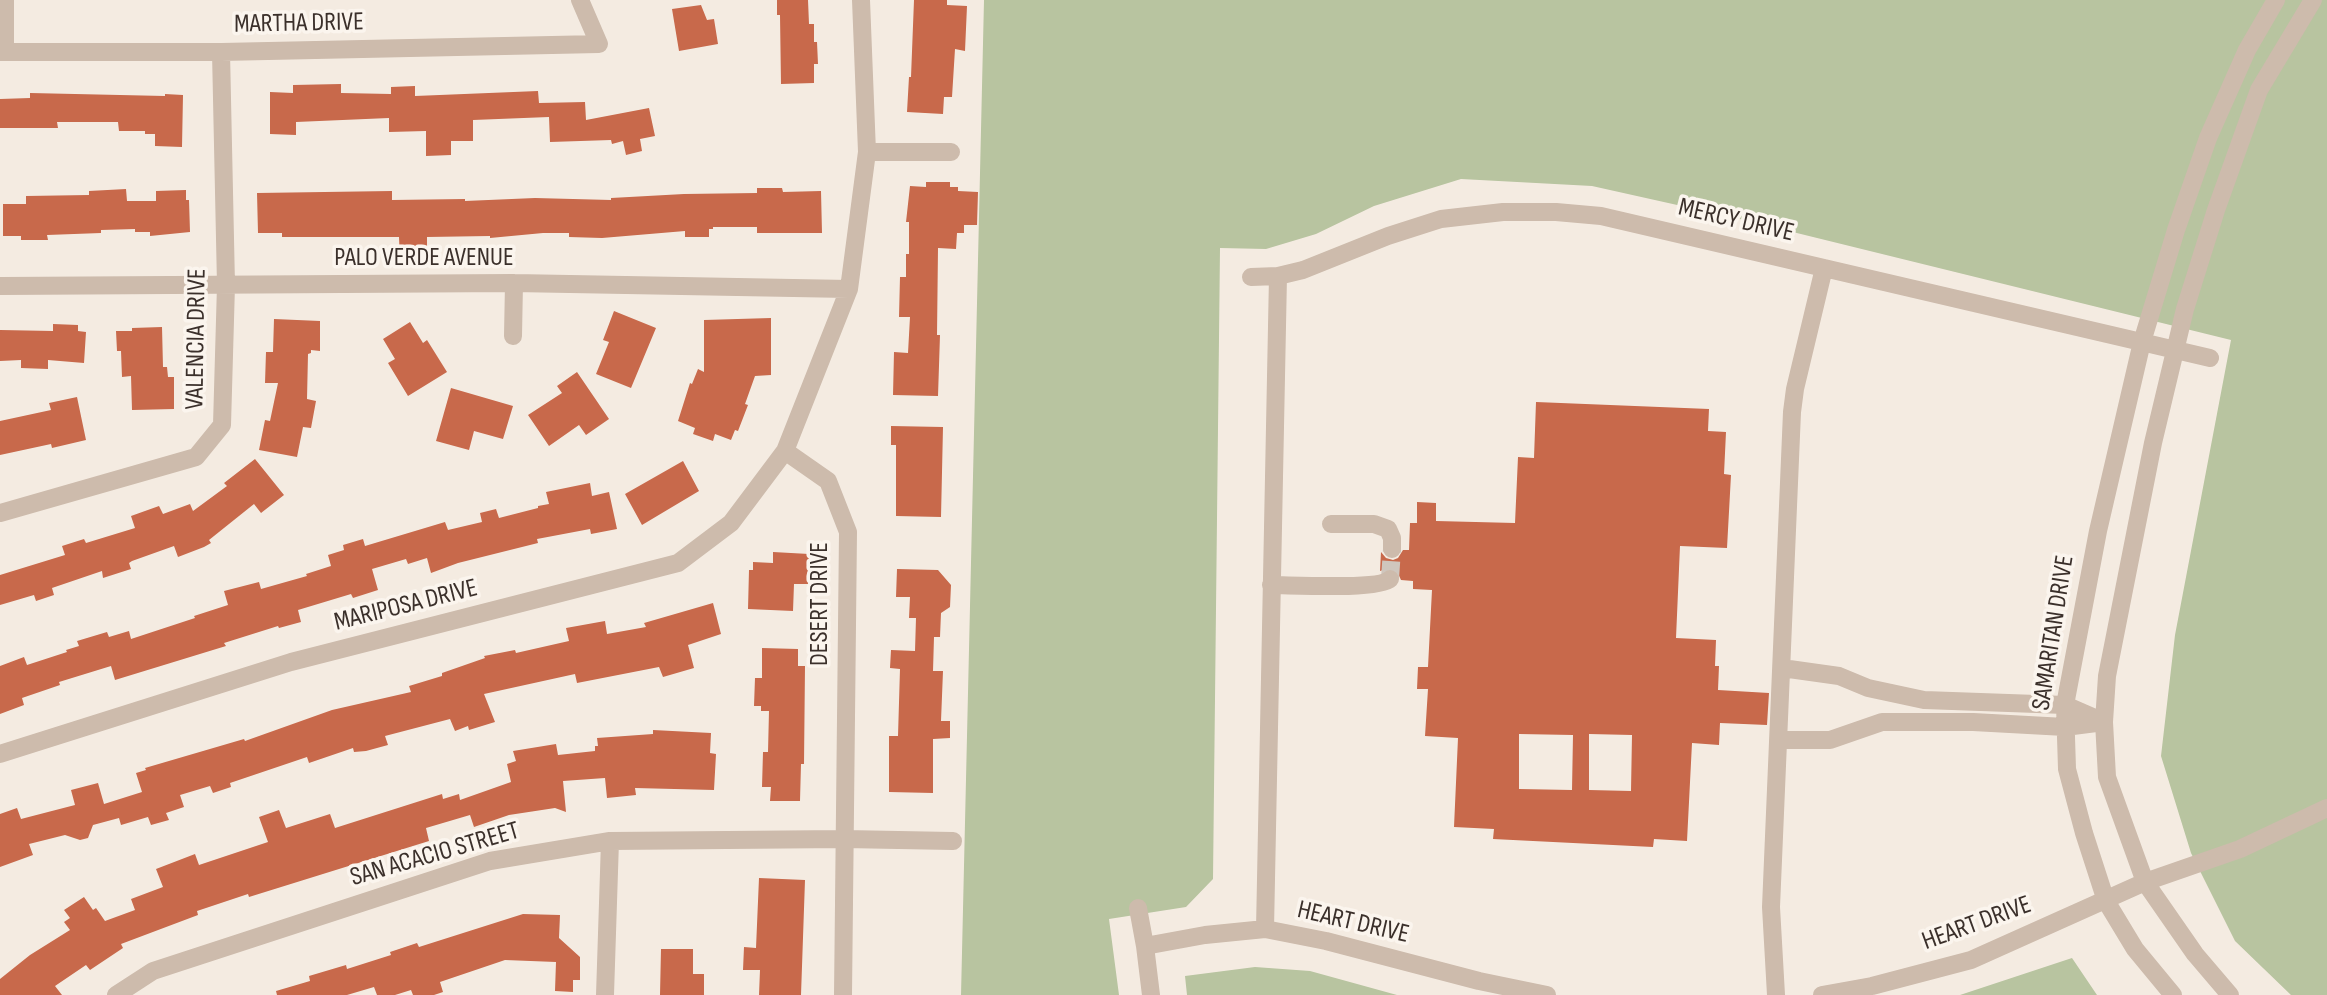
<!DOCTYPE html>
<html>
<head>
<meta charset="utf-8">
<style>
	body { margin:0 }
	canvas { display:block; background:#f4ebe1 }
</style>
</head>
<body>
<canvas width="2327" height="995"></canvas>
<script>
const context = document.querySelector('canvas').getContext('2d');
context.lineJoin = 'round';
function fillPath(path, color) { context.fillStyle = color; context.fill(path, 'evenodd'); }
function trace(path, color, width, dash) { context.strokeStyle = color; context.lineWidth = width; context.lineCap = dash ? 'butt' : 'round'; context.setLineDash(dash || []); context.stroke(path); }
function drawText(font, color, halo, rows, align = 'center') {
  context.font = font + ' "Sofia Sans Condensed",sans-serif'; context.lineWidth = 7; context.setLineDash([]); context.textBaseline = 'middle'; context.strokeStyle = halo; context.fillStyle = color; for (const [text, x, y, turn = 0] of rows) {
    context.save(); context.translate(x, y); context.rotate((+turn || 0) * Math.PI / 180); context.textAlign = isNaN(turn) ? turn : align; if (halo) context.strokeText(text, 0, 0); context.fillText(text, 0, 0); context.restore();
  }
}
fillPath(new Path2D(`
	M984,0H2327V995H2291L2235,941L2191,853L2161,756L2175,635L2231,340L1740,219L1592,186L1461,179L1374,206L1316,234L1266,249L1220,248L1213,879L1186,907L1109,919L1119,995H961Z
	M2072,958L2097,995H1960Z
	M1255,967L1310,971L1397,995H1187L1185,976Z`), '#b8c4a0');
fillPath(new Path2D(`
	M777,0H808L809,24H814V42H817L818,64H814V83L781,84L780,15H777Z
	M914,0H947V5L967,6L965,51L955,49L952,97H944L943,114L907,112L909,77H911Z
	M701,5L707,20L714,19L718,44L679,51L672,9Z
	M341,84V93L391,94V87L415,86V96L538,91L539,103L585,102L586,120L649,108L655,136L640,139L642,151L626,155L623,141L612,144L611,140L550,142L549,117L473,120V141H451V155L426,156V131L389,132V118L296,122V135L270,134V92L293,93V85Z
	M30,93L165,96V94L183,95L182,147L155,146V134H145V131H119L118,122H57L58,128H0V99L30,98Z
	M926,182H950V187H958V191L978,192L977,225H964V233H957L956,249L938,248L937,335H940L938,396L893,395L894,352L908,353L910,317H899L900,277H906V254H909V222H906L910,186L926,187Z
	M757,188H782L783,192L821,191L822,233H757V227H713V229H709V237H685V231L602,238L569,237V233H543L490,238V236L427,237V262H400L399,237H282V233H258L257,193L392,191V200L465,199V201L535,198L611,200V198L684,194L757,193Z
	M126,189L127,201H156V191L186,190V200H189L190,232L150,236V232H135V229L101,230V233L47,235L48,240H21V236H3V204H26V196L89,195V191Z
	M614,311L656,328L631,388L596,374L609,342L603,340Z
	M771,318V375L755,376L745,404L748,405L738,431L735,430L731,440L715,434L713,441L693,434L695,428L678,421L690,383L692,384L698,369L704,372V320Z
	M274,319L320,321V351L311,350V353L308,354L307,399L316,401L311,428L303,427L297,457L259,450L265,420L270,421L278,383H265L266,352H273Z
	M410,322L423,343L427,340L447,372L408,396L388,363L395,359L383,339Z
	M53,324L78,325V331L86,332L84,363L48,360V369L21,368V360L0,361V330L53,331Z
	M162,327L163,367H167L168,377H174V409L132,410L131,376L122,377L121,351H117L116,331H132V328Z
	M577,372L609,419L586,435L579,425L549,446L528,415L562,393L557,386Z
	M451,388L513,406L503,439L474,431L469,450L436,441Z
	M77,397L86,440L52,448L51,444L0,455V421L51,410L49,403Z
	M1536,402L1709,409L1708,431L1726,432L1724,474L1731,475L1727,548L1680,546L1676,638L1716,640L1715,666H1719L1718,690L1769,693L1767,725L1720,723L1719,745L1692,743L1687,841L1654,839L1653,847L1493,839L1494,829L1454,827L1458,738L1425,736L1428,689H1417L1418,667H1428L1432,590L1413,589V581L1401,580L1396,569L1390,568L1380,571L1381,552L1386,558L1393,560L1398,558L1403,550H1409L1410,523H1417V502L1436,503V521L1515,523L1518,457L1534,458ZM1519,734L1573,735L1572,790L1519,789ZM1589,734L1632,735L1631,791L1589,790Z
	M891,426L943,427L941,517L896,516V445H891Z
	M255,459L284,495L261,513L254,504L209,540L211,543L204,547L178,557L174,546L132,561L129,563L131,569L103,578L102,571L52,588L54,595L36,601L34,595L0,605V575L65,555L62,546L84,539L86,543L135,528L131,516L159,506L163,514L190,504L193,511L227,486L224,483Z
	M683,461L699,491L642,525L625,494Z
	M590,483L592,496L609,492L617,529L591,534L590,529L537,539L538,543L458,563L431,573L427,558L408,564L406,559L372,569L378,590L353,598L351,594L298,610L301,622L279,628L278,626L224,643L226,646L115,680L111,666L59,682L60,685L22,698L24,705L0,714V666L24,657L27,665L67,652L66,650L79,646L77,641L107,632L109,637L129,631L131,639L195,618L194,616L228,605L224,591L259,582L261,589L307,576L306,574L331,566L328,555L344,550L343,545L363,539L365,546L445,522L448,530L482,522L480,513L496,509L499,518L538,508V506L549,504L546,492Z
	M773,552L809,554L808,584H794L793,611L748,609L749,570H753V562L773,563Z
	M897,569L938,570L951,585L950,607L941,613L940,637H934L933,671H943L941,721H950V738L933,739V793L889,792V736H898L900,669L890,668L891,650L915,651L916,618H909L910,597H896Z
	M713,603L721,634L688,645L694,668L663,677L659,667L577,683L575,674L484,694L495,722L469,730L468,726L455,731L450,719L385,736L388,745L366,751L354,752L353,748L309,763L307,757L230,783L231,787L213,793L210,786L180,795L184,807L166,813L169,820L151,825L148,817L121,825L119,818L93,825L88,838L80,840L65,835L29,844L33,855L0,867V814L17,808L21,819L75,805L71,790L98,783L104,804L142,792L136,773L146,770L145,768L244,739L245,741L332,710L411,692L409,686L442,676V673L485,658L484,656L515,650L516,653L569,641L566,628L605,621L607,634L646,627L644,623Z
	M762,648L798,649V666H805L804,764H801L800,801H770L771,787H762L763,752H768L769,711H761V706H754L755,678H762Z
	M653,730L711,733L710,753L716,754L714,790L635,788L636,795L607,798L605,778L563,781L566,812L555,808L509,815L474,827L470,815L426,828L429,841L249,897L248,894L197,911L198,915L121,944L123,948L90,970L86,965L55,986L62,995H0V979L30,955L70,930L64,922L70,918L64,910L84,897L93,910L96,908L105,921L135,910L131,899L163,887L156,869L195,854L199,865L268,842L259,817L279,810L286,828L330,814L335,828L442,794L443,799L459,794L460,800L511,782L507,764L516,761L513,751L556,744L558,755L595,751V746H598L597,738L653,734Z
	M759,878L805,880L801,995H759L760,970H743L744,947L756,948Z
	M523,914L560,915L559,938L580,957V980H573V992L555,991L556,962L505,960L440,982L443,992L434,995H413L411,990L395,995H377L374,987L347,995H277L276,991L310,981L309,976L346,965L347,969L391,955L390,952L417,943L419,947Z
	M661,949H693V974H704V995H660Z`), '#c8694b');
trace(new Path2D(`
	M1390,579L1392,549`), '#cfc6bd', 18, [18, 9]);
trace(new Path2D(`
	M0,52H221L599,44L580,0
	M5,52V0
	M867,152H951
	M1251,277L1278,276L1303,270L1388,236L1441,219L1503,212H1556L1601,216L2210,358
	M0,286L514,283L849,289
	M513,336L514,283
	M0,513L196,457L222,425L226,285L221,52
	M1331,524H1374L1388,529L1392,538V549
	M1271,585C1292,585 1379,590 1390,579
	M1782,668L1839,676L1868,688L1924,700L2065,705L2104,722
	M1779,740H1830L1882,722H1973L2065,727L2104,722
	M0,754L291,662L678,563L731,523L785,451
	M1138,908L1145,946L1151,995
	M1265,929L1278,276
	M1145,946L1205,935L1265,929L1326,941L1479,981L1547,995
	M116,995L153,971L490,861L610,841L844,839L953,841
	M605,995L610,841
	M843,995L848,532L828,481L785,451L849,289L867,152L861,0
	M1776,995L1771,907L1792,412L1795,389L1824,268
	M1822,995L1872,986L1971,960L2145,882L2240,849L2327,808
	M2173,995L2135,949L2106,901L2084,833L2067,769L2065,705L2098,531L2142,342L2176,230L2208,138L2247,50L2276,0
	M2230,995L2195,954L2145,882L2107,777L2104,722L2107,676L2153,443L2185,309L2216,210L2259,90L2313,0`), '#cdbbac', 18);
drawText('26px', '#3b302b', '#fbf5ee', [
	["MARTHA DRIVE",299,24,-1],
	["MERCY DRIVE",1736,221,13],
	["PALO VERDE AVENUE",424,258],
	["VALENCIA DRIVE",197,339,-89],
	["DESERT DRIVE",820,604,-90],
	["MARIPOSA DRIVE",406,606,-14],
	["SAMARITAN DRIVE",2054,633,-81],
	["SAN ACACIO STREET",435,855,-16],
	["HEART DRIVE",1353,923,13],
	["HEART DRIVE",1977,924,-20]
]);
</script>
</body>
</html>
